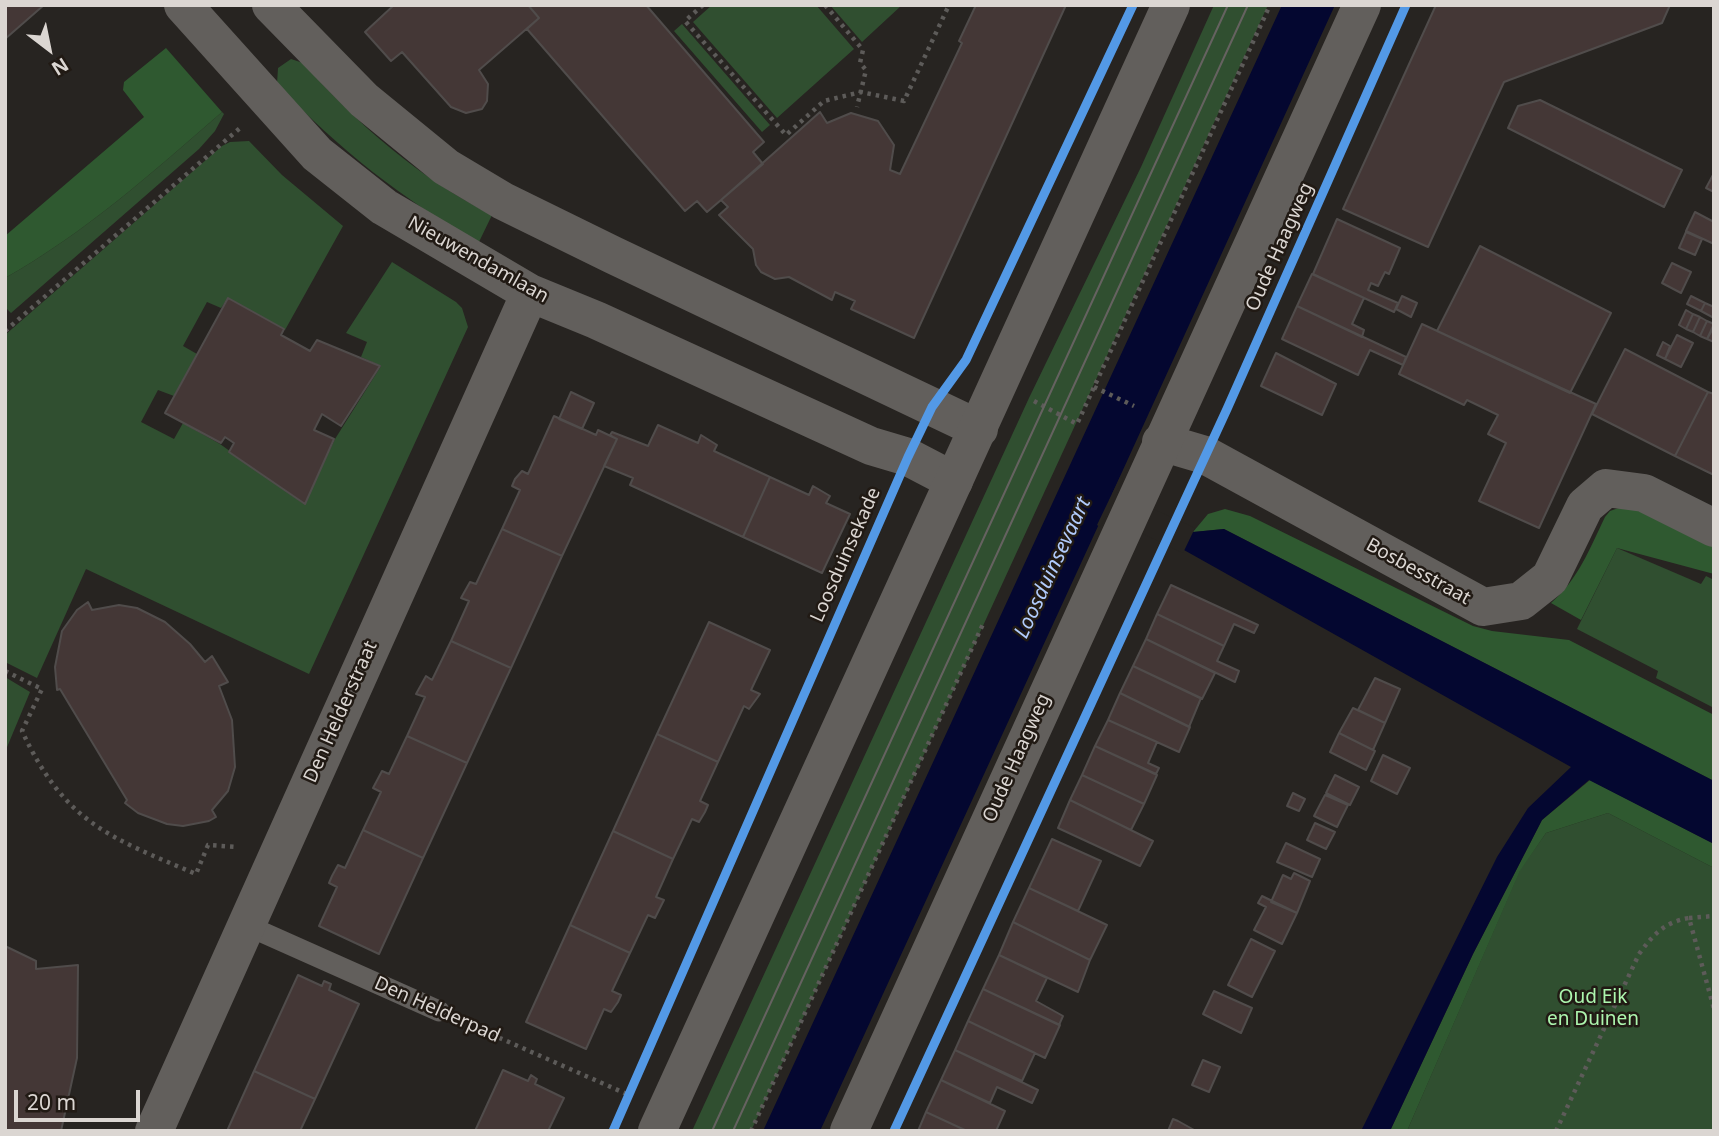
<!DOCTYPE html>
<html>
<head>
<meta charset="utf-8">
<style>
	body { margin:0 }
	#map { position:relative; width:1719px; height:1136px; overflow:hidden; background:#272421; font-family:"Noto Sans",sans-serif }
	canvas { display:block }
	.frame { position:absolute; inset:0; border:7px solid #dbd6d2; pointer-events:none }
	.north { position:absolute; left:14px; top:14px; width:70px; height:70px; -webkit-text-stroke:5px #211a14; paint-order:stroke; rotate:148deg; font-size:19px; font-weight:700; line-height:28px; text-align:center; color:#dbd6d2 }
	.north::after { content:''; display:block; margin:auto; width:24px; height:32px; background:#dbd6d2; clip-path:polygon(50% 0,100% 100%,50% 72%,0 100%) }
	.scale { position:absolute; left:14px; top:1090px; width:126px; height:32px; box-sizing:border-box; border:4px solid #dbd6d2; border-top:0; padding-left:9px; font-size:21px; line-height:24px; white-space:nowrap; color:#dbd6d2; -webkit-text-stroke:5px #211a14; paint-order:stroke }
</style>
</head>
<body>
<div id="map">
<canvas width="1719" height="1136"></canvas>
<div class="frame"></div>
<div class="north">N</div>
<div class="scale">20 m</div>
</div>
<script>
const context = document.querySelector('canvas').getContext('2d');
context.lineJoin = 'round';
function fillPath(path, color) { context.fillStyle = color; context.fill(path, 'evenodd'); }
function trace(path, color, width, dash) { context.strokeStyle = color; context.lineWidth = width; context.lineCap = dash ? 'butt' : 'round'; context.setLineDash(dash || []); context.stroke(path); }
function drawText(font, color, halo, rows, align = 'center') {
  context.font = font + ' "Noto Sans",sans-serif'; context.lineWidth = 5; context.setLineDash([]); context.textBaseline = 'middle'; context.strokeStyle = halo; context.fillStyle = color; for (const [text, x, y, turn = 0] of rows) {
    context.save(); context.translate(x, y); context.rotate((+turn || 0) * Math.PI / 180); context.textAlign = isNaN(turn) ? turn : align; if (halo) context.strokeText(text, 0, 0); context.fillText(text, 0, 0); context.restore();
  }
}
fillPath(new Path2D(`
	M712,5H816L854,49L777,118L693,22Z
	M830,5H902L862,42Z
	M1214,5H1268L751,1131H692L1029,398L1141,167Z
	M682,24L770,125L762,132L674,31Z
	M291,59L303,63C357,124 419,178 492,215L478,244C399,195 341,152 277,84L278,68Z
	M222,112L224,114L215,131L199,149L11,313L5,307V278C85,233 153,172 222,112Z
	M249,141L282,175L343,226L285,330L228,298L221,308L207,302L183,346L197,354L174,396L158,390L141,422L174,439L183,423L220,444L304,504L335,439L381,366L361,357L367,342L346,333L392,262L456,302L462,308L468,327L309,674L86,569L37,678L5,662V335L222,146L230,142Z
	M1617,548L1701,584L1706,576L1714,580V708L1656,678L1658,671L1577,629Z
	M5,677L30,692L5,752Z
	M1608,813L1714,868V1131H1407L1520,870L1546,833Z`), '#304f30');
fillPath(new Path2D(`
	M166,48L222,112C153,172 85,233 5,278V236L144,117L123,90L124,82Z
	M1627,505L1714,545V574L1617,548L1581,620L1551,603C1578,580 1590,548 1605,517L1610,511Z
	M1225,509L1250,516L1473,626L1492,631L1569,640L1714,715V781L1224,529L1193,532L1208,514Z
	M1590,780L1714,844V868L1608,813L1546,833L1520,871L1407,1131H1390L1473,954L1542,820Z`), '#2f5930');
fillPath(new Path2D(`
	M1282,5H1335L1112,494L1193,532L1224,529L1714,781V844L1589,780L1542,820L1473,954L1390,1131H1361L1497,857L1528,808L1571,767L1184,550L1105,511L820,1131H763Z`), '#040730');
fillPath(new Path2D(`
	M1120,477L1123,479L1116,492L1195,528L1183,553L1106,516L1100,527L1097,525Z`), '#272421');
const building = new Path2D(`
	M5,5H44L5,39Z
	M394,5H528L539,18L479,70L488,84L487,101L482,109L466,113L451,107L402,52L391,61L365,32Z
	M528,5H646L764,142L753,152L763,164L707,212L697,201L685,211L527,29L539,18Z
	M976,5H1066L914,338L851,309L855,301L835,292L832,300L789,277L775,279L761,272L756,265L753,249L719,215L728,207L721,200L820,112L827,123L851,113L878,121L894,145L890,170L900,174L962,43L959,41Z
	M1436,5H1670L1662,23L1504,82L1428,247L1343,209Z
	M1540,100L1682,170L1664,207L1508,128L1518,106Z
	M1714,173V192L1706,188Z
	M1695,212L1714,222V244L1686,231Z
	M1337,219L1400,248L1389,274L1385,272L1378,286L1371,283L1368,290L1398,303L1394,312L1313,274Z
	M1686,232L1702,239L1695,255L1679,248Z
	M1480,246L1611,313L1570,393L1437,331Z
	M1672,263L1691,272L1681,293L1662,283Z
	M1312,274L1364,298L1352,324L1364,330L1362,337L1297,306Z
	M1402,296L1417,303L1411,317L1396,309Z
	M1691,296L1705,303L1701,311L1687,304Z
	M228,298L284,329L281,335L310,351L317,340L380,366L341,426L322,414L314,430L334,439L305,504L229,452L234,443L225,437L221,443L165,413Z
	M1705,303L1714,307V318L1701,311Z
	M1297,306L1406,357L1403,365L1370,350L1358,375L1282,339Z
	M1686,310L1693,314L1686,329L1679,325Z
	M1693,314L1700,317L1693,332L1686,329Z
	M1700,317L1707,321L1700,336L1693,332Z
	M1707,321L1714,324L1707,339L1700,336Z
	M1422,324L1596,404L1539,528L1479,501L1506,443L1488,434L1498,415L1467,400L1464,405L1399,374Z
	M1714,327V342L1707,339Z
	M1677,335L1693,343L1681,367L1665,359Z
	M1663,342L1670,346L1665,359L1657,355Z
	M1625,349L1708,392L1675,456L1592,414Z
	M1276,353L1336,384L1322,415L1261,386Z
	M571,392L594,403L582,429L559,419Z
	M1708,392L1714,394V475L1675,456Z
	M554,416L596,435L598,430L617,439L562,556L502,529L520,490L512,486L515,479L522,471L528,474Z
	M658,425L698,443L701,435L717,445L714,451L770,477L743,537L630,485L633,478L604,466L617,439L610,435L612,432L648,446Z
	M770,477L809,495L813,486L830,496L826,503L850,514L822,573L743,537Z
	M502,529L562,556L511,668L451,641L469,601L461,598L470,582L476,584Z
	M1171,585L1258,625L1254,633L1234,624L1224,646L1157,614Z
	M88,602L92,610L119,605L137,608L165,622L190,644L205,662L212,656L228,682L219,686L232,720L235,767L228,791L212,810L216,817L209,821L183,826L167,824L138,813L125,803L127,800L60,689L57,690L55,667L62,631L77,610Z
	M1157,614L1224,646L1217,661L1239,671L1235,682L1146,639Z
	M709,622L770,650L751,690L760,694L749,709L744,706L718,762L657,734Z
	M1146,639L1215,673L1202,699L1133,666Z
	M451,641L511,668L467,763L407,736L425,697L416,694L426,676L432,680Z
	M1133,666L1201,698L1189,727L1120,693Z
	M1375,678L1400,689L1385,723L1358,710Z
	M1120,693L1190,727L1179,752L1108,720Z
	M1353,708L1385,723L1373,750L1339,733Z
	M1108,720L1157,742L1148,763L1159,768L1156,774L1095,746Z
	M1339,733L1375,751L1366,770L1330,752Z
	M657,734L718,762L700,801L708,805L705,812L699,822L692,819L673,859L613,831Z
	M407,736L467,763L423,858L363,830L381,792L373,788L382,771L389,774Z
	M1095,746L1157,775L1144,804L1082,775Z
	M1383,755L1410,768L1397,794L1371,781Z
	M1082,775L1144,804L1131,830L1070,800Z
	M1335,775L1359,787L1350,805L1326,793Z
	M1293,793L1305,799L1299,811L1287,806Z
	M1325,795L1348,805L1337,827L1314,816Z
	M1070,800L1153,841L1140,866L1058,828Z
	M1315,823L1335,832L1326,849L1307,840Z
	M363,830L423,858L379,954L319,926L337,887L329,883L332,876L338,865L345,868Z
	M613,831L673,859L656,897L664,900L655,918L648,915L630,953L570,925Z
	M1052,839L1101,861L1078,911L1029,888Z
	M1286,843L1320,859L1312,877L1277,862Z
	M1294,873L1310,881L1297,913L1271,902L1283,875L1291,879Z
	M1029,888L1107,925L1090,960L1013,922Z
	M1262,896L1297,913L1282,944L1254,930L1266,907L1258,903Z
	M1013,922L1090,960L1078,992L999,955Z
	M570,925L630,953L612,991L621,995L618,1002L611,1012L604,1009L586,1049L526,1022Z
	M1251,939L1275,951L1252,997L1228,985Z
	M5,946L36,961V969L78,965L77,1058L61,1131H5Z
	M999,955L1047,978L1036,1001L1063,1016L1059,1025L983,989Z
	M298,975L322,986L324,981L331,984L329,990L359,1004L315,1099L254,1071Z
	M983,989L1060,1025L1045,1058L968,1021Z
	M1214,991L1252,1008L1241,1033L1203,1014Z
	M968,1021L1035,1053L1022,1081L955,1050Z
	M955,1050L1038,1090L1032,1103L997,1087L990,1103L941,1080Z
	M1203,1060L1220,1067L1209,1092L1192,1085Z
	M503,1070L528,1081L531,1075L537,1079L535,1084L564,1098L548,1131H475Z
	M254,1071L315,1099L300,1131H227Z
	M941,1080L1005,1111L996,1131H967L926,1112Z
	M926,1112L967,1131H918Z
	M1173,1119L1178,1121L1196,1131H1168Z`);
fillPath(building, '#443736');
trace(building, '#504c4b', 2);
trace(new Path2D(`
	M703,5L685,21L786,135L824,101L861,92L904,101L949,5
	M825,5L863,50L860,63L866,70L857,107
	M5,331L240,128
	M1094,387L1134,406
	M1034,401L1077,424L1270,5
	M5,671L42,689L22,731C65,823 109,837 196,874L208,845L238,847
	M1689,918L1714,916
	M468,1024L629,1095
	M751,1131L983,624
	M1556,1131L1639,954C1653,935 1664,922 1689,918L1714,1009`), '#5d5b59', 4.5, [3.5, 5]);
trace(new Path2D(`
	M246,925L439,1011`), '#625f5c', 21);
trace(new Path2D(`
	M183,5L317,154L384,207L530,293L596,320L871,446L908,457L954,481
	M271,5L364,100L446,167L503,201L613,255L979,429
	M1161,442L1205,455L1483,607L1521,601L1550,578L1585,506L1606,488L1644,493L1714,528
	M154,1131L530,293`), '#625f5c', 38);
trace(new Path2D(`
	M657,1131L1171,5
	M849,1131L1362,5`), '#625f5c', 38);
trace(new Path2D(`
	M712,1131L1228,5
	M733,1131L1248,5`), '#656260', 2);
trace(new Path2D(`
	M613,1131L908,457L932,407L966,360L1133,5
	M894,1131L1227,409L1406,5`), '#5399e6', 9);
drawText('19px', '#dbd6d2', '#211a14', [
	["Oude Haagweg",1280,247,-66],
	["Nieuwendamlaan",478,260,29],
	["Loosduinsekade",846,555,-66],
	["Bosbesstraat",1418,572,29],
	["Den Helderstraat",341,712,-66],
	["Oude Haagweg",1017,758,-66],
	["Den Helderpad",437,1010,24]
]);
drawText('19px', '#adf6ae', '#211a14', [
	["Oud Eik",1593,998],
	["en Duinen",1593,1020]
]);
drawText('italic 21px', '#b1cbfb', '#211a14', [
	["Loosduinsevaart",1053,568,-65]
]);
</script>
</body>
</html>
